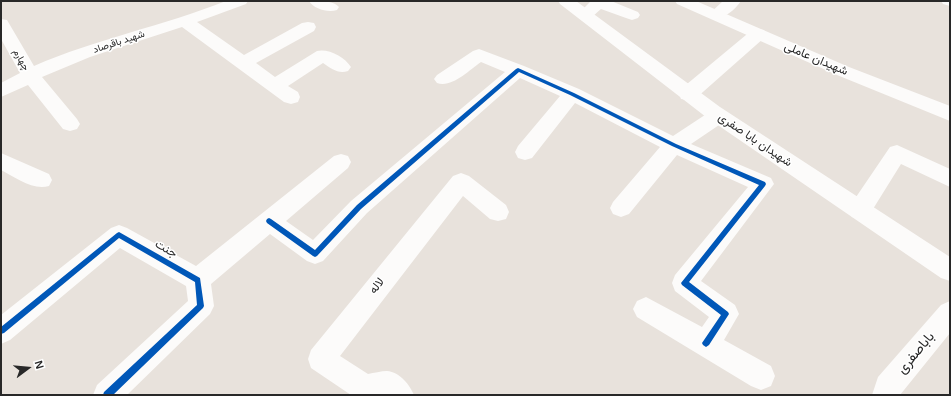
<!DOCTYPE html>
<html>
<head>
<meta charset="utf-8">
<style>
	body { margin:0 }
	#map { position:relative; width:951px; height:396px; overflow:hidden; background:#e8e2dc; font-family:Arial,sans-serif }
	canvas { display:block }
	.frame { position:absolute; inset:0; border:2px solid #282828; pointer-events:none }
	.north { position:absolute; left:8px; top:348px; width:40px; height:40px; -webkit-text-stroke:3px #fff; paint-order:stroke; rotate:74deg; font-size:11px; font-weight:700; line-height:16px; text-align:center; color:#282828 }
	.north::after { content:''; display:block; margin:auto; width:14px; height:18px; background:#282828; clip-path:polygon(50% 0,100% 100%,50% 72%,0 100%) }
</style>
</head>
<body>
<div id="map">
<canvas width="951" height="396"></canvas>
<div class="frame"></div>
<div class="north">N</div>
</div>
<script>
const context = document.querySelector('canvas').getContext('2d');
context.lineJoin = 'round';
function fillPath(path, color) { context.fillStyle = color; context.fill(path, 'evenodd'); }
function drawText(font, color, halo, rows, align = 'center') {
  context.font = font + ' Arial,Vazirmatn,sans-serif'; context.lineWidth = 3; context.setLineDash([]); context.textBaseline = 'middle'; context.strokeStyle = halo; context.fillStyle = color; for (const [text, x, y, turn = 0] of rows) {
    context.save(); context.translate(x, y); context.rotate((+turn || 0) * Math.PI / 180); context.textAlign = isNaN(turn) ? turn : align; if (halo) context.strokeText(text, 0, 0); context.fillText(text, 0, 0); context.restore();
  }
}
fillPath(new Path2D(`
	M226,1H248L246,4L197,22L244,55L302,23L308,22L314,23L316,27L314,31L256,63L275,77L317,51C328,48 345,57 351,67L348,71C338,74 332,69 323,63L288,86L298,92L300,97L298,102L291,104L284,102L182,27L90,57L42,77L77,119L80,124L77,129L70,131L63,129L28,85L1,97V83L20,73L1,39V19L7,20L34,66C96,39 163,26 226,1Z
	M309,1C319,1 333,0 339,7L337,10C328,13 314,9 309,1Z
	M591,1H611L638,12L640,15L638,18L632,20L626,18L601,9C594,15 590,21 579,18L577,15Z
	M723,1H741C734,11 722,21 710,18L708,15Z
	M941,1H950V6L943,4Z
	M758,29L764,30L766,34L764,38L695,99L688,100L681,99L679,94L681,89L752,30Z
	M479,49L524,66L579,89L673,136L711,111L718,109L725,111L728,116L725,121L691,144L771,178L774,184L701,281L735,305L739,314L724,340L771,366L775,376L771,386L761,390L751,386L637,317L633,309L637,301L646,297L702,327L709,317L675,291L672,283L675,275L748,187L677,155L629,214L621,217L613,214L610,208L613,202L660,147L575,103L532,158L525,160L518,158L515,152L518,146L560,96L520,78L367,213L323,261L315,264L307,261L270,234L211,284L214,306L210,314L127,395H93L97,385L188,301L186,286L120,248L10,340L1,344V315L111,228L119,225L127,228L196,266L334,156L341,154L348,156L351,162L348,168L286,221L313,240L351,201L505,72L481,62C468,71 452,88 437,83L434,79L437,75L473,51Z
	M897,145L950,169V187L901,164L868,217L860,219L852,217L849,210L852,203L890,147Z
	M1,153L49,174L52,180L49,186C33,191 15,177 1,170Z
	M461,173L469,176L506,205L509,212L506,219L498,221L490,219L463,196L340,356L368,374C374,373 381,371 387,371C400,372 410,385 414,395H351L311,368L308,359L311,350L453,176Z
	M950,301V333L900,395H872L878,377L941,305Z`), '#fcfbfa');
fillPath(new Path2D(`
	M558,1H576L720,107L950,257V281L941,278L706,117L560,4Z
	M675,1H696L849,67L950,106V121L837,75L677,4Z`), '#fcfbfa');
fillPath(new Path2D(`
	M518,68L574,93L676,144L765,182L766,184L765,186L689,282L728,312L729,314L709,345L706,347L703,345L702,343L721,315L682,285L681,283L759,185L672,146L570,95L519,72L361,209L317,256L315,257L313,256L267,223L266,221L267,219L269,218L271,219L315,250L357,205L516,69Z
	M119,232L200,278L204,306L203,308L113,395H103L104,392L197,305L195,282L119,238L4,333L1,334V327L117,233Z`), '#0057b8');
drawText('10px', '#282828', '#fff', [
	["شهید باقرصاد",119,42,-18],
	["چهارم",21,60,61]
]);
drawText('12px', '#282828', '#fff', [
	["شهیدان عاملی",816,59,23],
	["شهیدان بابا صفری",755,140,34],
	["جنت",166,249,30],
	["لاله",377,286,-52]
]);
drawText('14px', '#282828', '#fff', [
	["باباصفری",916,353,-50]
]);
</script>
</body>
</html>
